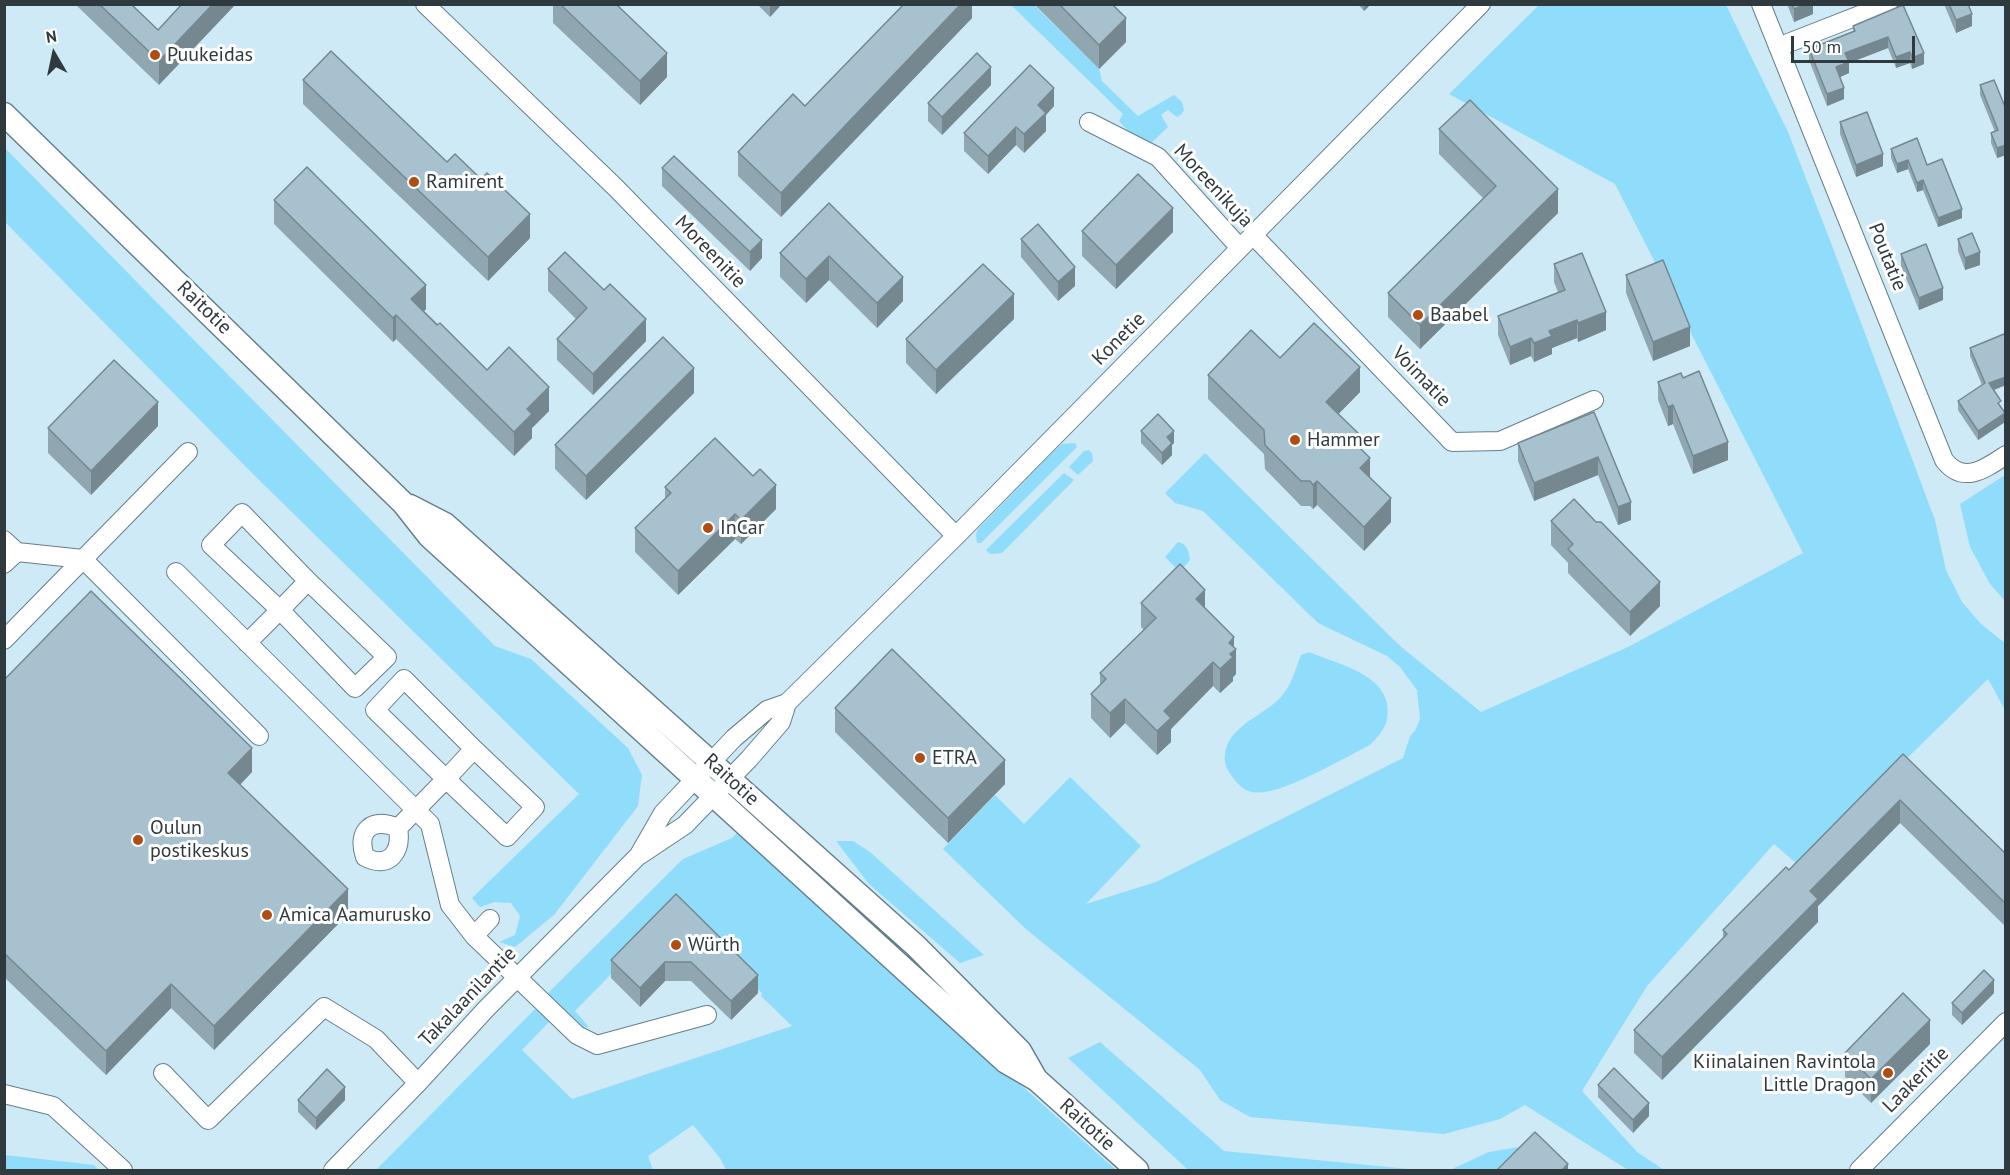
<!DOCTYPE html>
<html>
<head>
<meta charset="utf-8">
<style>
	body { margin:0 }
	#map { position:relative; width:2010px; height:1175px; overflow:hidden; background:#ceeaf6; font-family:"PT Sans",sans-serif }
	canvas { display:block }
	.frame { position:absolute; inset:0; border:6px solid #2f3a3e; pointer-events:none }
	.north { position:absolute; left:24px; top:24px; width:60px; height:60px; -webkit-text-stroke:4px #fff; paint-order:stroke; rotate:351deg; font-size:16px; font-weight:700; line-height:24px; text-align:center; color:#2f3a3e }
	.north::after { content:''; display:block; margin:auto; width:21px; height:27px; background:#2f3a3e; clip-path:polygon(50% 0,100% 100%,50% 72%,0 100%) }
	.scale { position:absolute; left:1791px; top:36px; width:124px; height:27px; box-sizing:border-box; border:3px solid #2f3a3e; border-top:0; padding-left:8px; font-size:18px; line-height:21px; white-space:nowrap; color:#2f3a3e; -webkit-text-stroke:4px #fff; paint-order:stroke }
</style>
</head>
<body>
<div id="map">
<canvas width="2010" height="1175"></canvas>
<div class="frame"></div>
<div class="north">N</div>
<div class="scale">50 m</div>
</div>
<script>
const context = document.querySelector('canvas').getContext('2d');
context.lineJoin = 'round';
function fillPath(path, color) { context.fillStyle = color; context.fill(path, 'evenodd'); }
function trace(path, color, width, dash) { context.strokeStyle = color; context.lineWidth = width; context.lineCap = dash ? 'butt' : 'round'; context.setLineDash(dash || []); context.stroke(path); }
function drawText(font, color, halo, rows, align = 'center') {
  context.font = font + ' "PT Sans",sans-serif'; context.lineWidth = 6; context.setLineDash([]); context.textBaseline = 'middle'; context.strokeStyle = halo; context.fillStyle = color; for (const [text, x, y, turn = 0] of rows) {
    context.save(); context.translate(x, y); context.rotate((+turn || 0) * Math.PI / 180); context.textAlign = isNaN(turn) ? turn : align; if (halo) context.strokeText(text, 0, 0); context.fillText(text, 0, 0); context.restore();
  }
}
fillPath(new Path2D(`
	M1011,5H1034L1099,69L1102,81L1138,116L1174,95L1182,102L1184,110L1181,115L1177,117L1168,110L1161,115L1168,127L1147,147L1132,136L1119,121L1123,114Z
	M1539,5H1726L1788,132L1831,243L1935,520L1946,570L1962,602L1981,624L2005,643V710L1988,679L1798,865L1774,844L1647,986L1582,1091L1637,1152L1664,1170H1628L1525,1105L1500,1119L1444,1134L1250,1117L1220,1100L1200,1070L1027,930L943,849L995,795L1024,824L1070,777L1141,846L1086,904L1156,882L1403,758L1410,736L1415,731L1420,719L1417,690L1400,667L1387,656L1318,623L1203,511L1175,503L1165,493L1205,453L1399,645L1481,712L1628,647L1803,553L1615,184L1449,94Z
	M5,148L495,646L531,659L628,748L642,775L638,806L554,915L515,947L499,942L515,935L520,916L511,903L495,902L480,907L472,898L579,794L254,475L5,222Z
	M1075,443L1077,447L981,543H977L976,534L978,529L1057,448L1062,444Z
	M1089,450L1092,453L1093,461L1078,475L1069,467L1084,451Z
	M1064,473L1074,480L1002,553L990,554L986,550Z
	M2005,475V601L1990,584L1970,547L1960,504Z
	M1178,542C1187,544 1189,551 1190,560L1183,568L1179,571L1165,557Z
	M1309,652C1335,663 1382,673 1387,704C1390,722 1383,732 1370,745C1345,757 1278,798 1252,792C1242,790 1237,783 1231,775C1223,765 1223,753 1229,741C1240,723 1263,714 1278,700C1291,688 1295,670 1301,655Z
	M738,832L1116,1170H726L720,1158L693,1125L648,1156L653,1170H376L538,1006L549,1022L522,1050L572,1099L792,1026L761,996L762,993L675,909L575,1011L589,1027C571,1030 557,1005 548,993L683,859L732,838Z
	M836,841H853L870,852L984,955L960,963L869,884Z
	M1100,1042L1224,1151L1419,1170L1452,1169L1489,1152L1525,1146L1501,1170H1188L1068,1058Z
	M5,1155L94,1165L99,1170H5Z`), '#90dcfb');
const minor = new Path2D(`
	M425,4L615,187L956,536
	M1761,4L1944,460C1963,485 1985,469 2006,455
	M1778,47L1888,4
	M1089,122L1158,157L1240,248
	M1253,235L1452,442L1500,441L1594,400
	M4,540L17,552L4,564
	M17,552L83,559L259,736
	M176,572L430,824L450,905L474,936L577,1035L597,1045L707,1015
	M4,640L188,452
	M247,643L280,610L355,688L387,657L308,581L242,513L211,545L280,610L308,581
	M398,828C402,851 390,870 365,857C356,830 372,817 398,828L446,779L375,710L404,679L474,749L446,779L507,837L535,807L474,749
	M640,853L663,813L734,738L767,710L787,703
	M474,936L490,919
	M163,1073L208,1120L324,1007L376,1039L418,1083
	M4,1094L53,1106L123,1170
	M333,1170L418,1083L486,1009L637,857L685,825L749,759L781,722L787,703L956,536L1481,4
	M1859,1170L2006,1022`);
const major = new Path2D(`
	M4,114L403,503L429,536L1006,1062L1037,1080L1137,1170
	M410,506L445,524L916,946L1020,1051L1036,1079`);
trace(minor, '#657f8a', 20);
trace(major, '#657f8a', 25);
trace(minor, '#fff', 18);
trace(major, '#fff', 22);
fillPath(new Path2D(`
	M75,4H131L158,30L182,4L159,85Z
	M553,4H616L667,77L640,105L553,23Z
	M757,4H782L770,17Z
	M972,4V18L781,217L738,176V152L805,106Z
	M1034,4H1112L1126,42L1099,69Z
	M1358,4H1371L1364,11Z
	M1787,4H1813V14L1794,22Z
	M1944,4H1968L1972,26L1956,33Z
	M1903,5L1924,64L1912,69L1910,63L1896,68L1888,48L1849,63V73L1840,77L1844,99L1827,106L1809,60V49L1853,31V26Z
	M303,80L447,162L481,179L530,238L488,281L303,104Z
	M991,85L942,135L928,121V103Z
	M1980,85L2006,109V155L1997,158L1991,143V133L1995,132L1980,95Z
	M1054,106L1046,115V131L1024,153L1016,145L988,174L964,151V133Z
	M1840,122L1883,166L1856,177L1840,134Z
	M1439,129L1558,213L1420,349L1388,317V293L1483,198L1439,154Z
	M1891,149L1927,165L1962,218L1938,227L1923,190L1917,192L1908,169L1897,173L1891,158Z
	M662,168L762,258L750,271L662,186Z
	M274,200L426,309L424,311L487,370L549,411L532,428V438L514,456L396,339L393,342L274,224Z
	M829,203L903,301L877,328L829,280L806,303L780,277V253Z
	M1082,231L1173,232L1116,289L1082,256Z
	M1021,239L1075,286L1058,301L1021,257Z
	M1958,239L1980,265L1965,270L1958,251Z
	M1901,254L1943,300L1919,310L1901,266Z
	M1554,264L1606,330L1578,342L1577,338L1552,348V354L1534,362L1531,356L1510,365L1498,335V316L1558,292L1554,282Z
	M548,269L646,341L593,395L557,360V339L576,319L548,291Z
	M1626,275L1690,346L1653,361L1626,293Z
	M1014,319L936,394L906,363V339Z
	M1970,348L2006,385L1993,390L2005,422L1978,440L1958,410V401L1982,385L1970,356Z
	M1280,358L1360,392L1338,414L1359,447L1370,477L1391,522L1364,551L1317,505L1313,509L1310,506H1301L1265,469L1264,454L1208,399V375Z
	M1658,382L1728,460L1693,474L1673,424L1668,426L1658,400Z
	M694,393L586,500L555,469V445Z
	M1594,412L1631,520L1618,525L1598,475L1534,501L1518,461V443Z
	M158,426L91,495L48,453V428Z
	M1141,431L1174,443L1172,445V455L1162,465L1141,443Z
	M665,487L776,509L741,544L735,539L678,595L635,552V528L665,498Z
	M1551,521L1596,522L1660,606L1630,636L1568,573V563L1551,545Z
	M1141,603L1205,609L1234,648L1236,674L1233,677V681L1220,693L1213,686L1171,729V742L1157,755L1125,723L1110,738L1091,718V694L1100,685V673L1144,630L1141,627Z
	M4,680L252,772L240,785L348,914L214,1050L171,1008L106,1075L4,977Z
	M835,708L1005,784L948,843L835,732Z
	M1903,754L2006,854V927L1900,823L1818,906V922L1662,1080L1634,1053V1030L1723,939V930L1789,870Z
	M676,894L758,993L731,1020L691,981H665L640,1007L611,978V960Z
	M1994,993L1962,1025L1952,1015V1003Z
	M1930,1044L1871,1103L1845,1077V1053Z
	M1598,1085L1649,1116L1633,1133L1598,1097Z
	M298,1100H345L316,1130L298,1112Z`), '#90a7b1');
fillPath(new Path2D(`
	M213,4H236L159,85V61Z
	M770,4H782L770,17Z
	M961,4H972V18L781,217V193Z
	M1364,4H1371L1364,11Z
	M1806,4H1813V14L1794,22V9Z
	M1972,14V26L1956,33V20Z
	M1126,18V42L1099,69V45Z
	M1888,37V48L1849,63V73L1836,79V67L1845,53Z
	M1910,52V63L1896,68V57Z
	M667,53V77L640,105V81Z
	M1924,53V64L1912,69V58Z
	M991,67V85L942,135V117Z
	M1054,88V106L1046,115V131L1024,153V134L1038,105Z
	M1844,88V99L1827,106V94Z
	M1016,127V145L988,174V156Z
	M2006,145V155L1997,158V148Z
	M1883,154V166L1856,177V165Z
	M1908,160V169L1897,173V164Z
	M1923,180V190L1917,192V183Z
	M1558,189V213L1420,349V325Z
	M1173,208V232L1116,289V265Z
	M1962,209V218L1938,227V218Z
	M530,214V238L488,281V257Z
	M762,240V258L750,271V252Z
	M1980,252V265L1965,270V258Z
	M829,256V280L806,303V279Z
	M1075,267V286L1058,301V282Z
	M903,277V301L877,328V303Z
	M426,285V309L411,324V299Z
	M1943,288V300L1919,310V298Z
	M1014,294V319L936,394V370Z
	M1606,312V330L1578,342V323Z
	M396,315V339L393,342V318Z
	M646,319V341L593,395V374Z
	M1577,320V338L1552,348V354L1534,362V343L1549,331Z
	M1690,327V346L1653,361V342Z
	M1531,338V356L1510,365V347Z
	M1360,367V392L1326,427V402Z
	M694,368V393L586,500V476Z
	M2006,377V385L1989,392V383Z
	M549,387V411L532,428V438L514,456V432L527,409Z
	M158,402V426L91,495V471Z
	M1673,405V424L1668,426V407Z
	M2005,413V422L1978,440V431Z
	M1174,431V443L1172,445V455L1162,465V453L1167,437Z
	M1359,434V459L1353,441Z
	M1728,442V460L1693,474V456Z
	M1598,457V475L1534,501V483Z
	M1370,458V482L1360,468Z
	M1317,481V505L1313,509V485Z
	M776,485V509L741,544V520Z
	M1391,498V522L1364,551V527Z
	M1631,502V520L1618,525V507Z
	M735,514V539L678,595V571Z
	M1660,582V606L1630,636V612Z
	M1205,590V614L1196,599Z
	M1234,637V651L1236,649V674L1233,677V681L1220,693V669L1229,643Z
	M1213,662V686L1171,729V742L1157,755V731L1164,711Z
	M1125,699V723L1110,738V713Z
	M252,748V772L228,797V773Z
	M1005,760V784L948,843V818Z
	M1900,800V823L1818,906V922L1662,1080V1057L1810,891Z
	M348,889V914L214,1050V1026Z
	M665,962V981L640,1007V988Z
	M758,975V993L731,1020V1001Z
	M1994,980V993L1962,1025V1013Z
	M171,984V1008L106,1075V1051Z
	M1930,1020V1044L1871,1103V1079Z
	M345,1087V1100L316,1130V1118Z
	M1649,1103V1116L1633,1133V1120Z
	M1568,1164V1170H1562Z`), '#758890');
const building = new Path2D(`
	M99,4H131L158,30L182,4H213L159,61Z
	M560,4H616L667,53L640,81Z
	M904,4H961L781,193L738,152L793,94L805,106Z
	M1059,4H1112L1126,18L1099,45Z
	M1792,4H1806L1794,9Z
	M1949,4H1968L1972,14L1956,20Z
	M1903,5L1924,53L1912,58L1910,52L1896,57L1888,37L1845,53L1849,62L1836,67L1844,88L1827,94L1809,49L1855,31L1853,26Z
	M331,51L447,162L455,154L481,179L487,173L530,214L488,257L303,80Z
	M977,53L991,67L942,117L928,103Z
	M1030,65L1054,88L1038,105L1046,113L1024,134L1016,127L988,156L964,133Z
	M1994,80L2006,109V145L1997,148L1991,133L1998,130L1980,85Z
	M1470,100L1558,189L1420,325L1388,293L1496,186L1439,129Z
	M1867,112L1883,154L1856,165L1840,122Z
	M1917,138L1927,165L1942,159L1962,209L1938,218L1923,180L1917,183L1908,160L1897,164L1891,149Z
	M674,156L762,240L750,252L662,168Z
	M307,167L426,285L411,299L437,325L440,323L487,370L509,347L549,387L527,409L532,414L514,432L396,315L393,318L274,200Z
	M1138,174L1173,208L1116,265L1082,231Z
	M829,203L903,277L877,303L829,256L806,279L780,253Z
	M1038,224L1075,267L1058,282L1021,239Z
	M1972,233L1980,252L1965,258L1958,239Z
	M1926,244L1943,288L1919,298L1901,254Z
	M565,252L604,290L610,284L646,319L593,374L557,339L587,308L548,269Z
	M1582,253L1606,312L1578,323L1577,320L1549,331L1552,336L1534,343L1531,338L1510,347L1498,316L1565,290L1554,264Z
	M1663,260L1690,327L1653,342L1626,275Z
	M983,264L1014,294L936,370L906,339Z
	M1314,323L1360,367L1326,402L1359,434L1353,441L1370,458L1360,468L1391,498L1364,527L1317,481L1313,485L1310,481H1301L1265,445L1264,430L1208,375L1251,330L1280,358Z
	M2004,334L2006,338V377L1989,383L2001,401L1998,403L2005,413L1978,431L1958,401L1985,383L1970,348Z
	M663,337L694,368L586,476L555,445Z
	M114,360L158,402L91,471L48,428Z
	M1699,371L1728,442L1693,456L1673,405L1668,407L1658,382L1681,373L1683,378Z
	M1594,412L1631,502L1618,507L1598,457L1534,483L1518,443Z
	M1158,414L1174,431L1167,437L1172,443L1162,453L1141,431Z
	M715,438L753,476L760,469L776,485L741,520L735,514L678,571L635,528L671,493L665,487Z
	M1574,499L1596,522H1601L1660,582L1630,612L1568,549L1573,544L1551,521Z
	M1180,564L1205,590L1196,599L1234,637L1229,643L1236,649L1230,654L1233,657L1220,669L1213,662L1164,711L1171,718L1157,731L1125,699L1110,713L1091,694L1106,679L1100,673L1156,618L1141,603Z
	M91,591L252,748L228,773L348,889L214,1026L171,984L106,1051L4,953V680Z
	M892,649L1005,760L948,818L835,708Z
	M1903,754L2006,854V904L1900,800L1810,891L1818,899L1662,1057L1634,1030L1727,934L1723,930L1786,867L1789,870Z
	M676,894L758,975L731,1001L691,962H665L640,988L611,960Z
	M1984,970L1994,980L1962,1013L1952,1003Z
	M1903,993L1930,1020L1871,1079L1845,1053Z
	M1614,1068L1649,1103L1633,1120L1598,1085Z
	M327,1069L345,1087L316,1118L298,1100Z
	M1535,1132L1568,1164L1562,1170H1497Z`);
fillPath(building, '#a7c2ce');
trace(building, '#758890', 1.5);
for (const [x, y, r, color] of [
	[155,55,6,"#af4d12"],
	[414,182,6,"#af4d12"],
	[1418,315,6,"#af4d12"],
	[1295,440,6,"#af4d12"],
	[708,528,6,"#af4d12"],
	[920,758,6,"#af4d12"],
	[138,840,6,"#af4d12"],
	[267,915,6,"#af4d12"],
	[676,945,6,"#af4d12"],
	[1888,1073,6,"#af4d12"]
]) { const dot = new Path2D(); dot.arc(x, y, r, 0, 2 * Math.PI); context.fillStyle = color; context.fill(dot); trace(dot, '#fff', 2); }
drawText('20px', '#2f3a3e', '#fff', [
	["Puukeidas",167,55],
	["Ramirent",426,182],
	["Baabel",1430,315],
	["Hammer",1307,440],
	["InCar",720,528],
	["ETRA",932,758],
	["Oulun",150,828],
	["postikeskus",150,851],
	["Amica Aamurusko",279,915],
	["Würth",688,945],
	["Kiinalainen Ravintola",1876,1062,"right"],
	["Little Dragon",1876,1085,"right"]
], 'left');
drawText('20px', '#2f3a3e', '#fff', [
	["Moreenikuja",1213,186,47],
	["Moreenitie",710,252,46],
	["Poutatie",1887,257,68],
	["Raitotie",204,308,44],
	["Konetie",1119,339,-45],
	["Voimatie",1421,377,46],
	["Raitotie",731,780,42],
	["Takalaanilantie",468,997,-46],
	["Laakeritie",1916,1080,-45],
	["Raitotie",1087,1125,42]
]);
</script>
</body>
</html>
